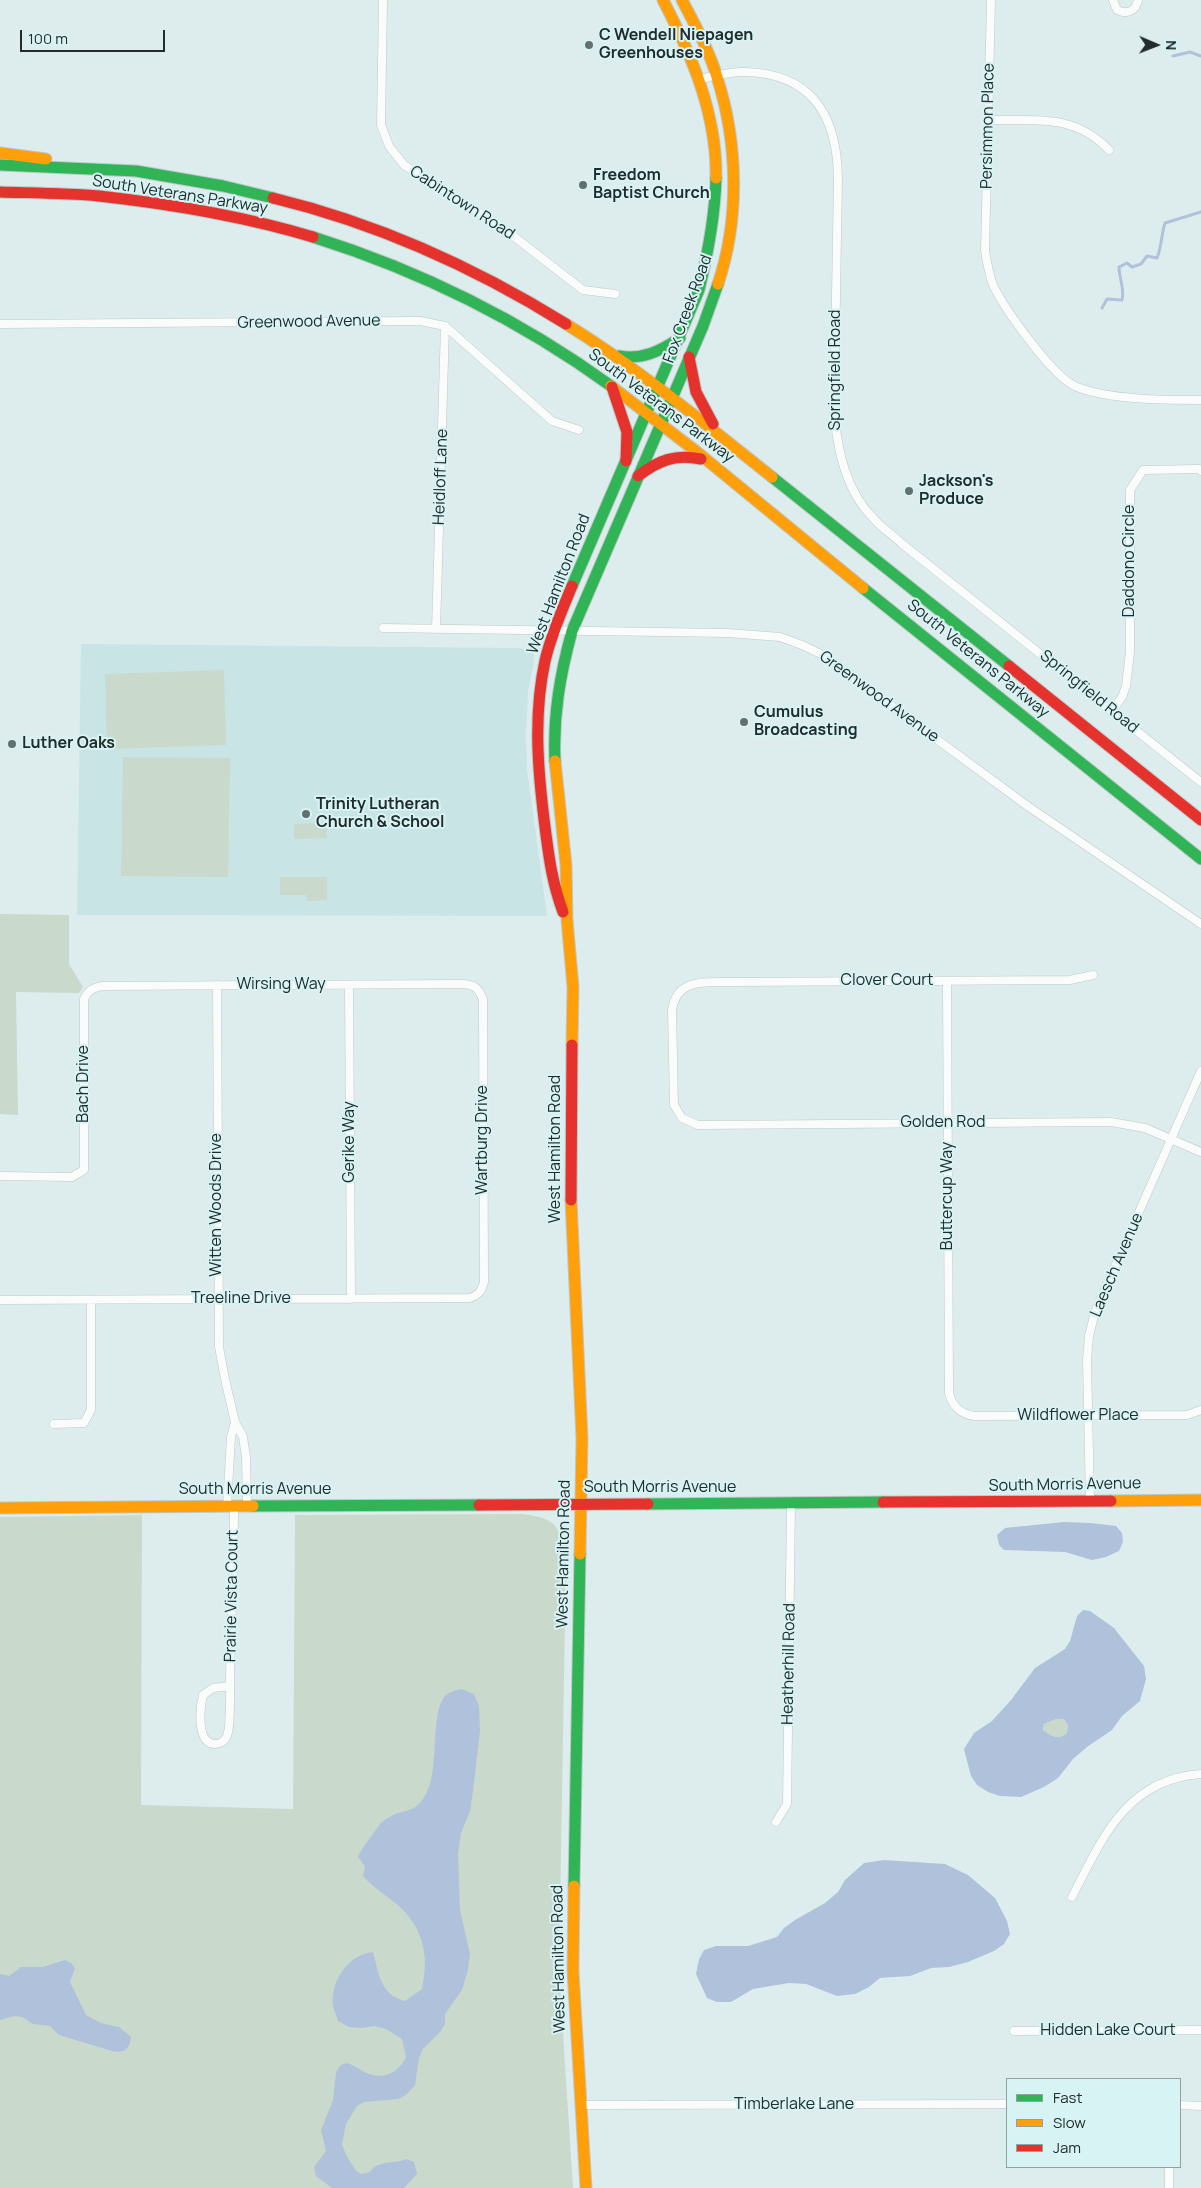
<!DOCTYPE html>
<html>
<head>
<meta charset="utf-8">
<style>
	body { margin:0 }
	#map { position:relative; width:1201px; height:2188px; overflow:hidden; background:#ddedee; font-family:Manrope,sans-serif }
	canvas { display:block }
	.legend { position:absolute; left:1006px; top:2078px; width:175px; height:90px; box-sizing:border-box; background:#d7f3f4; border:1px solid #8fa3a4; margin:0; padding:6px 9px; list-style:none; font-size:15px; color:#222c2c }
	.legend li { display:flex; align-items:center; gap:10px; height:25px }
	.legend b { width:25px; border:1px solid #8fa3a4 }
	.north { position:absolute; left:1131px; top:20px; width:50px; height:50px; -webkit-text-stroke:4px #d7f3f4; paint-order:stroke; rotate:91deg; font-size:14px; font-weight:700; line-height:20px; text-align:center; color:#222c2c }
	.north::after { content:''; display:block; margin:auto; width:18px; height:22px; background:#222c2c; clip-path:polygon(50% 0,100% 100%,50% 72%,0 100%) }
	.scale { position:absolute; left:20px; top:30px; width:145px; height:22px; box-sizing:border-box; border:2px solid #222c2c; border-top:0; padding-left:6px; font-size:15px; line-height:18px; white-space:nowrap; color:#222c2c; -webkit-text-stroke:4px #d7f3f4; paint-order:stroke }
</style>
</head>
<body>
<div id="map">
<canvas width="1201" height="2188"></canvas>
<ul class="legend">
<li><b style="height:6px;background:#30b455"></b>Fast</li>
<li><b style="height:6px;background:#ff9f0a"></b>Slow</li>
<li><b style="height:6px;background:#e5322d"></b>Jam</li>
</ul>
<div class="north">N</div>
<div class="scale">100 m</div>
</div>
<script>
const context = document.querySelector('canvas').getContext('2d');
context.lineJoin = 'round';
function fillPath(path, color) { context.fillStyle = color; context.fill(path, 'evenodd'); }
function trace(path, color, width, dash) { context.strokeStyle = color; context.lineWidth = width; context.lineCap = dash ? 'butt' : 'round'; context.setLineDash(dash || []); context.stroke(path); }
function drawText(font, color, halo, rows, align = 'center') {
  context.font = font + ' Manrope,sans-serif'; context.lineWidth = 4; context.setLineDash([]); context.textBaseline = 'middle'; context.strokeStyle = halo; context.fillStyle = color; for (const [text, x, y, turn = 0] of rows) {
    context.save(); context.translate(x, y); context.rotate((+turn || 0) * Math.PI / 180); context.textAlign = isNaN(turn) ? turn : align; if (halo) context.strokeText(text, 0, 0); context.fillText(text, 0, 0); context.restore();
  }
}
fillPath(new Path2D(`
	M81,644L519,648L528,650L534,654V662L528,691L526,736L527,769L547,916L77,915Z`), '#c9e4e5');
fillPath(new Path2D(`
	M224,670L226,745L107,749L105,674Z
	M123,757L230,758L228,877L121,876Z
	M326,823L327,838L294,839V824Z
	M280,877H327V900L307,901L306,895H280Z
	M0,914L69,915V964L83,987L79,993L16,992L18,1115L0,1114Z
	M523,1514C558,1519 558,1525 566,1558L559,1972L573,2188H0V1517L142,1515L141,1805L293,1809L295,1515Z
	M1056,1719H1064L1068,1725L1067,1733C1059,1740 1051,1737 1043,1730L1044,1724Z`), '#c9d9cc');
fillPath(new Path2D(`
	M1064,1522L1091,1523L1116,1526L1122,1533L1123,1542L1119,1551L1106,1557L1092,1560L1065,1552L1004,1550L999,1545L997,1535L1005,1528Z
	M1083,1610L1090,1611L1114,1628L1144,1666L1146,1679L1140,1701L1122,1716L1112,1730L1087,1747L1073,1759L1058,1778L1044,1787L1021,1797L1000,1796L988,1792L977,1785L971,1776L964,1749L974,1733L992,1721L1011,1700L1035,1668L1065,1649L1070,1641L1077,1616ZM1056,1719H1064L1068,1725L1067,1733C1059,1740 1051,1737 1043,1730L1044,1724Z
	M462,1689L474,1694L479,1706L480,1731L473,1791L470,1811L461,1833L458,1853L460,1910L470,1954L468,1970L462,1990L445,2014V2024L440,2032L423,2049L419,2058L415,2085L406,2095L398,2099L364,2102L357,2106L346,2124L342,2144L346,2155L356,2171L361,2174L370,2172C377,2160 395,2164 407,2159L414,2162L417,2174L404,2188H332L316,2176L314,2167L326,2151L321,2130L333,2100L336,2072L341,2065L347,2063C355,2065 361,2071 369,2074C385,2080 400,2071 406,2057L402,2039L386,2029L374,2026L362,2028L349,2027L338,2021C337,2016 334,2011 333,2006C330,1982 348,1954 373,1952C379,1973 380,1995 405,2001L422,1989C428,1960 426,1936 405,1912C392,1898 375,1890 363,1876L365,1866L358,1857C363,1846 369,1840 375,1831C378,1828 379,1824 382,1822C402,1805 417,1819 429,1787C438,1765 431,1711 445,1696C449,1692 456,1690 462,1689Z
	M884,1860L945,1864L968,1875L995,1898L1007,1921L1010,1934L1004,1944L994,1951L968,1962L949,1967L931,1968L910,1976L880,1978L869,1987L855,1994L837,1996L806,1984L789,1983L753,1989L731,2002H717L707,1998L696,1974L699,1959L704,1950L716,1946H748L777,1937L784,1928L795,1920L825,1903L838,1892L845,1880L864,1863Z
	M65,1960L71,1963L75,1968L70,1982L86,2015L101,2023L119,2027L131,2037C130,2049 124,2054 112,2051L59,2035L50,2026L33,2024L22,2017L14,2016L0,2020V1974L9,1976L21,1967H43Z`), '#b0c2db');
trace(new Path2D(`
	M1173,56L1190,52L1201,56
	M1102,308L1107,299L1122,300C1125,289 1119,278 1119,267L1127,263L1132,267L1141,264L1147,256L1157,258C1162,246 1161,235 1165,223L1201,212`), '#b0c2db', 3);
const street = new Path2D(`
	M383,0L381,125L389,146L404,165L499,225L583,290L615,294
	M991,0L985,251C987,263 989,274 993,285C1004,308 1053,378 1077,387C1110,400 1165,400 1201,400
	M1113,0L1117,10C1127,15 1136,11 1138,0
	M700,79C715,76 731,71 746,72C813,74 837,117 838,178L834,414C838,452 846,492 875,520C883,529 893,535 901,543L1201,782
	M989,120C1035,121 1074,113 1109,150
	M0,324L420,321L445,326L552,421L579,430
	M383,628L728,633L780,637L802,645L827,657L924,730L1029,807L1201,924
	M436,629L445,326
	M1112,711L1122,697L1126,686L1130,652V490L1143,470L1199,469L1201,471
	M1093,975L1070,980L735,982C709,983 677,976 672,1010L674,1105L682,1118L698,1125L1111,1122L1145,1128L1201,1152
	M947,981L949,1393C952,1406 961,1414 974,1416L1187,1415L1201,1410
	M217,985L219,1347L225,1379L235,1422L243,1437L246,1457L247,1506
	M349,985L351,1299
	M0,1176L72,1177L84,1170V999C88,990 93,988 102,986L460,984C473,984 479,987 483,1000L484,1282C482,1291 478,1296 469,1298L0,1300
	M54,1424L84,1423L91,1410V1300
	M1090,1501L1087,1360L1089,1336L1095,1312L1201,1071
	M227,1507L231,1437L235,1422
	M230,1686L213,1688L203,1695C200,1707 196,1744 215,1744C220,1744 225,1741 227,1736C231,1726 230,1691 230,1679C231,1621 234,1564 234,1507
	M776,1822L787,1804L791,1504
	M1072,1897C1102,1839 1126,1779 1201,1774
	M1014,2031L1201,2030
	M581,2105L1007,2104
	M1180,2105L1201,2106
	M1169,2188V2167`);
const fast = new Path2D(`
	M0,165L136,171L223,186L273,198
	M313,237C421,271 520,320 611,386
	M619,356C643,360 660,351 680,338
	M772,477L1009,666
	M572,586L699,290C708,253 715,217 716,178
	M863,588L1201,859
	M555,761C553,715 560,675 572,631L703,326L718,284
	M648,1504L883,1502
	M253,1506L479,1505
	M574,1886L580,1554`);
const slow = new Path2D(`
	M663,0C692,56 717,114 716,178
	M682,0C695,25 709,50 717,77C738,143 740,218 718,284
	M0,153L46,159
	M566,324C639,369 705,424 772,477
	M611,386L697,452L863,588
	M555,761L566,865L567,920L573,987L572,1045
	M571,1200L582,1438L580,1554
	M1111,1501L1201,1500
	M0,1508L253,1506
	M574,1886L573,1971L586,2188`);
const jam = new Path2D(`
	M0,192C33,193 66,193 99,196C171,204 243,216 313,237
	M273,198C376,223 476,268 566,324
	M689,357L696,392L713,424
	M612,387L627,432L626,461
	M638,476C659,460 675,454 701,459
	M1009,666L1201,820
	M563,912C552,882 549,858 545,827C538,772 533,716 545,661C551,635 562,610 572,586
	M571,1200L572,1045
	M883,1502L1111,1501
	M479,1505L648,1504`);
trace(street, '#bdc8c8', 9);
trace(fast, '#bdc8c8', 13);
trace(slow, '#bdc8c8', 13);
trace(jam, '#bdc8c8', 13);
trace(street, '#fafcfc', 8);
trace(fast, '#30b455', 11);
trace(slow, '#ff9f0a', 11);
trace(jam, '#e5322d', 11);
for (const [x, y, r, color] of [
	[589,45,5,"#637070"],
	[583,185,5,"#637070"],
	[909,491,5,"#637070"],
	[744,722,5,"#637070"],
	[12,744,5,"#637070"],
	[306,814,5,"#637070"]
]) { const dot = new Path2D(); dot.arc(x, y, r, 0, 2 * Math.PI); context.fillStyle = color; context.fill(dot); trace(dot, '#d7f3f4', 2); }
drawText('bold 16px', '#222c2c', '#d7f3f4', [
	["C Wendell Niepagen",599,36],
	["Greenhouses",599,54],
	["Freedom",593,176],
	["Baptist Church",593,194],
	["Jackson's",919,482],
	["Produce",919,500],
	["Cumulus",754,713],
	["Broadcasting",754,731],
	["Luther Oaks",22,744],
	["Trinity Lutheran",316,805],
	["Church & School",316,823]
], 'left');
drawText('16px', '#222c2c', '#d7f3f4', [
	["Persimmon Place",988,126,-89],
	["South Veterans Parkway",180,195,9],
	["Cabintown Road",462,203,33],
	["Fox Creek Road",688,309,-70],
	["Greenwood Avenue",309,322,-1],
	["Springfield Road",836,370,-90],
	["South Veterans Parkway",661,406,37],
	["Heidloff Lane",441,477,-88],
	["Daddono Circle",1130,561,-90],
	["West Hamilton Road",559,584,-69],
	["South Veterans Parkway",978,659,39],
	["Springfield Road",1089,692,39],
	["Greenwood Avenue",879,697,36],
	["Clover Court",887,981],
	["Wirsing Way",281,985],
	["Bach Drive",84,1084,-90],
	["Golden Rod",943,1123],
	["Wartburg Drive",483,1140,-90],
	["Gerike Way",350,1142,-90],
	["West Hamilton Road",556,1149,-90],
	["Buttercup Way",948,1196,-90],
	["Witten Woods Drive",217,1205,-90],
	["Laesch Avenue",1117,1265,-67],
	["Treeline Drive",241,1299],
	["Wildflower Place",1078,1416],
	["South Morris Avenue",1065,1485,-1],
	["South Morris Avenue",660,1488],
	["South Morris Avenue",255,1490],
	["West Hamilton Road",564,1554,-89],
	["Prairie Vista Court",232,1596,-89],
	["Heatherhill Road",789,1664,-89],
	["West Hamilton Road",559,1959,-91],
	["Hidden Lake Court",1108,2031],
	["Timberlake Lane",794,2105]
]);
</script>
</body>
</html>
